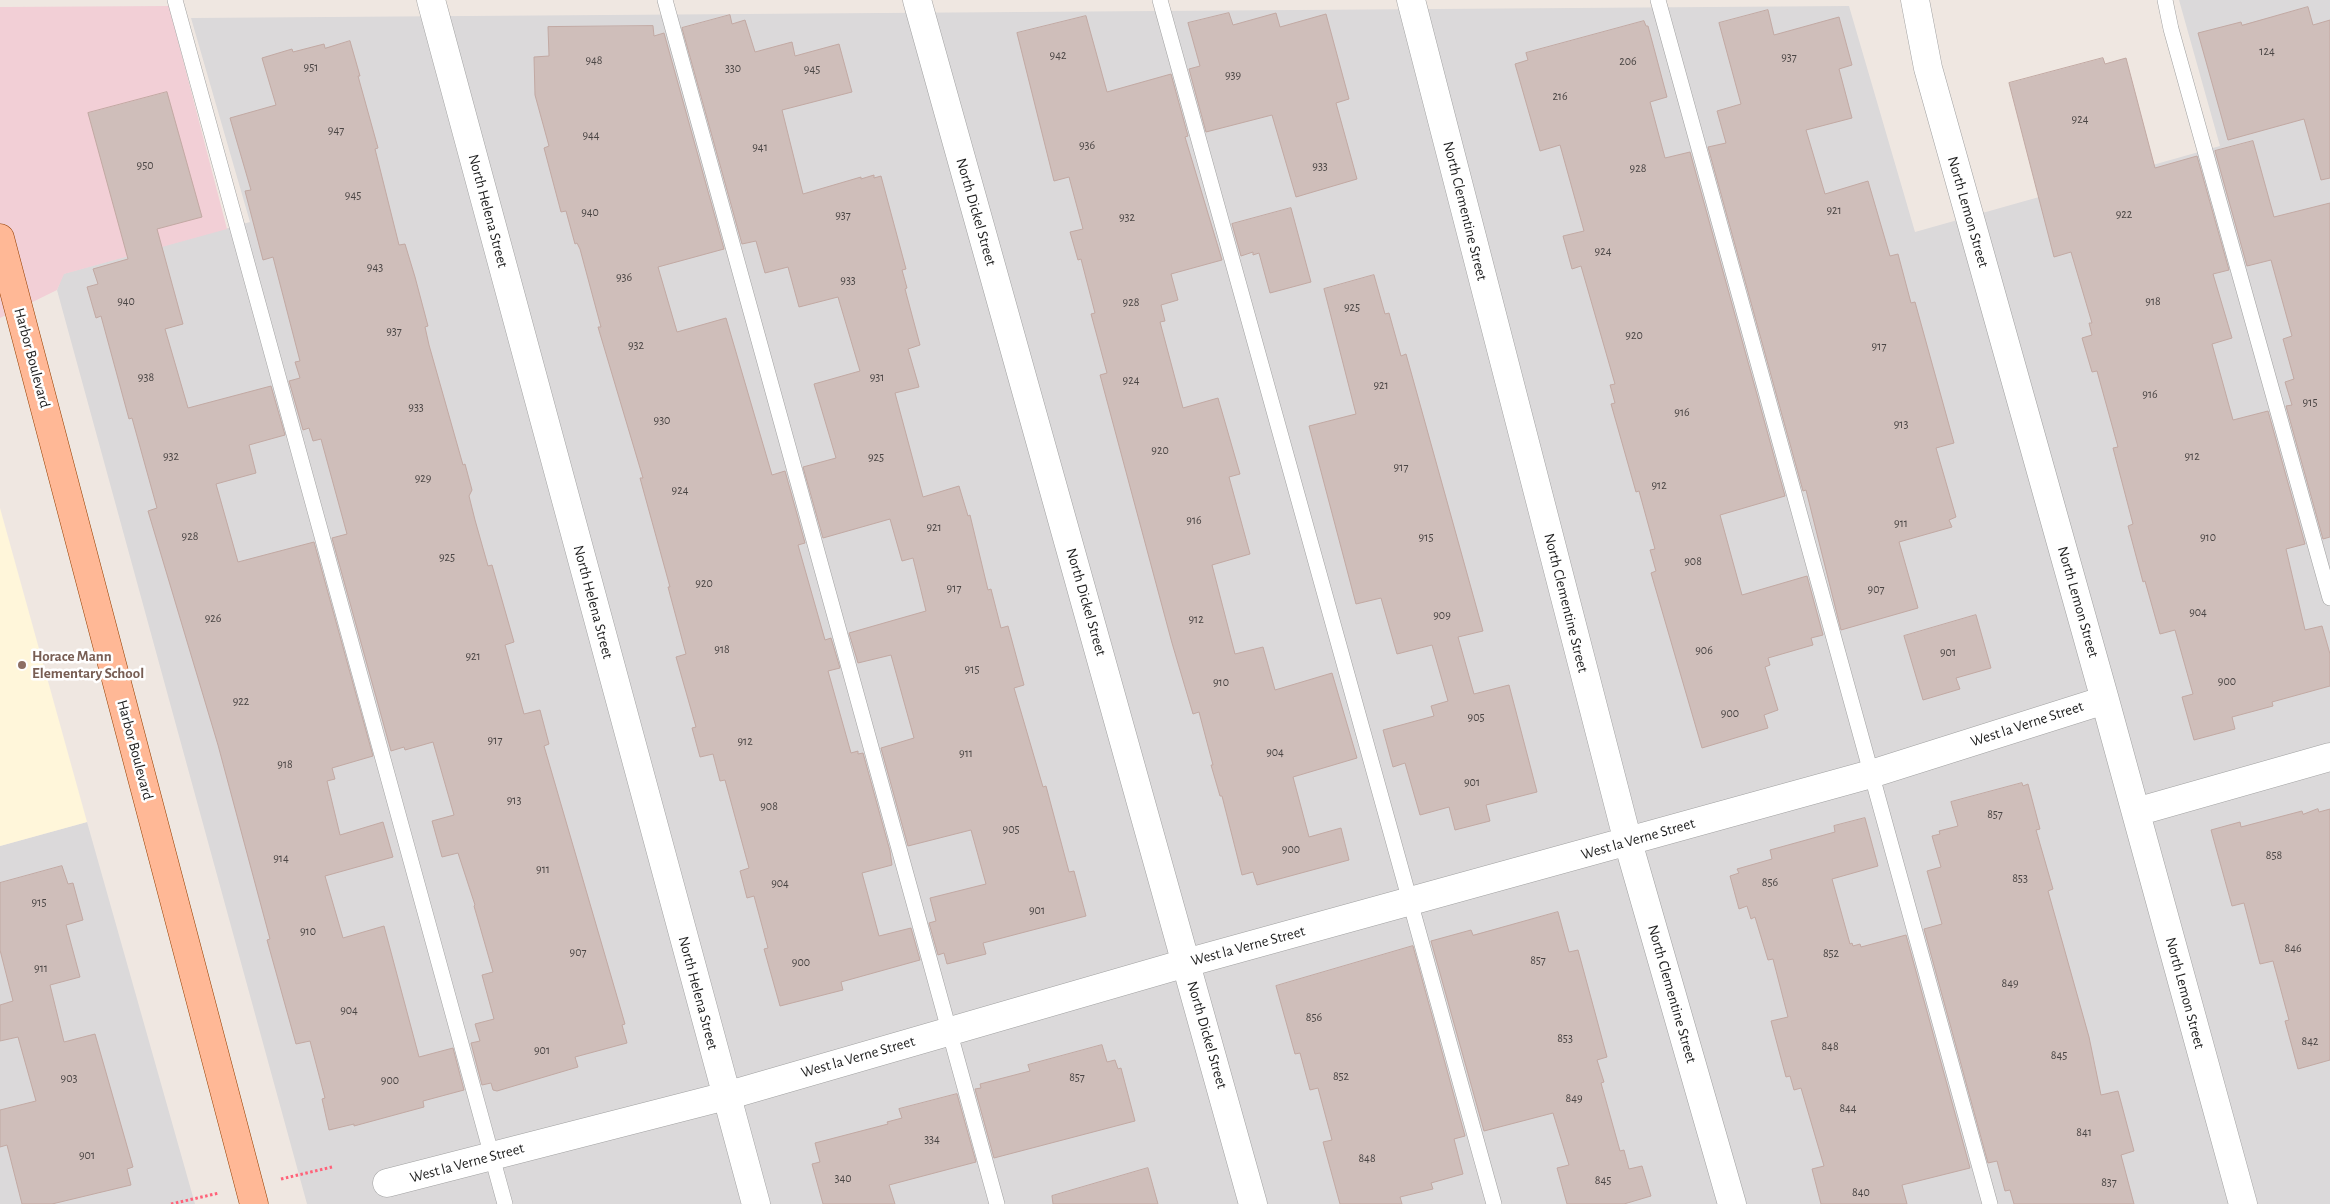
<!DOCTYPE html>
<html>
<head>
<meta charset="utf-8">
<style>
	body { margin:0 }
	canvas { display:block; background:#efe7e1 }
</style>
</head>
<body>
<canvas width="2330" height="1204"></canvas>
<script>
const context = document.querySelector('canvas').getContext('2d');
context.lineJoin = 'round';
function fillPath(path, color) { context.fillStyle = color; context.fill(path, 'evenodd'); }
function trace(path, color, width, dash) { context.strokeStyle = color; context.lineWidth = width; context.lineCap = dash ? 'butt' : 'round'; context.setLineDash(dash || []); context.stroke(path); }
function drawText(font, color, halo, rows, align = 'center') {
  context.font = font + ' "Alegreya Sans",sans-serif'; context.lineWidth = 5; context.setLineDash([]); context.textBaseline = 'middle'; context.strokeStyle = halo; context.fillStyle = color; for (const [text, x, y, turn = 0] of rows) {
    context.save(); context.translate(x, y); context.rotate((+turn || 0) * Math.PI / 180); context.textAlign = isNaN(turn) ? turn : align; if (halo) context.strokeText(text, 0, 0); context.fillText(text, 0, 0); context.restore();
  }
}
fillPath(new Path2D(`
	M2179,0H2330V1204H307L57,290L63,274L250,222L191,18L1849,6L1915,232L2220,146Z
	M87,822L195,1204H0V846Z`), '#dbd9da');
fillPath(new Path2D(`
	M169,6L227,229L64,274L57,290L0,318V7Z`), '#f2cfd6');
fillPath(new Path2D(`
	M0,508L87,822L0,846Z`), '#fff6da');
const building = new Path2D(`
	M2308,7L2313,25L2330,20V178L2321,180L2304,119L2228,140L2198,33L2241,22L2242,25Z
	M1768,10L1774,35L1839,17L1852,65L1839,69L1852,118L1806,130L1825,194L1868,181L1890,256L1898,254L1911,303L1915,302L1954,443L1936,448L1956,517L1949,520L1952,527L1899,542L1918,608L1841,630L1806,490L1803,491L1708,147L1726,143L1717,111L1741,104L1719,23Z
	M1229,13L1233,25L1276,13L1280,27L1326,14L1349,99L1336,103L1357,179L1296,197L1272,115L1206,132L1189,69L1200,66L1188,23Z
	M730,15L732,24L745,20L755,52L792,42L795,56L839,44L852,92L782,110L803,194L861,177V179L874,175V178L881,176L906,269L902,270L907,288L905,289L920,345L908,349L919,387L895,393L923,497L959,486L968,516L970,515L988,590L991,589L1001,628L1008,626L1024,685L1014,688L1043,787L1046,786L1069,872L1074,871L1086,916L983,943L986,954L947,964L944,953L938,955L929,923L936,921L930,898L986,884L971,830L908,846L881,748L914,738L891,655L858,663L849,633L926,611L913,558L902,561L890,519L823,538L803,467L836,458L814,384L860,371L838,297L799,307L788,267L765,273L756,241L742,244L682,28Z
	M1086,16L1107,92L1171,74L1188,136L1185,137L1222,260L1171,274L1178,300L1161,305L1165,321L1160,322L1183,408L1218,398L1240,474L1229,477L1250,554L1212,565L1235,654L1263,647L1275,690L1332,673L1357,758L1293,777L1309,837L1341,828L1349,860L1257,885L1253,872L1242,875L1222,796H1220L1211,765H1213L1199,712L1193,714L1172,643L1100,375L1107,373L1091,314L1095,313L1081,259L1078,260L1070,232L1083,229L1069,177L1054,181L1017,33Z
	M1644,21L1646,26H1648L1667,97L1650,102L1665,158L1690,152L1785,496L1720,515L1742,595L1807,576L1823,635L1811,638L1813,645L1768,658L1770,665L1765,667L1778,710L1764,715L1768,728L1702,748L1651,573L1656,571L1650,550L1655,549L1639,491L1636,492L1611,404L1615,403L1610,385L1615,384L1581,266L1572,269L1563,236L1584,231L1560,145L1540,151L1515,64L1528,60L1526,53Z
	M653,26L654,36L664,33L724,249L658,267L677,332L726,318L772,475L785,471L805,543L798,545L825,640L831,638L840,668L828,671L851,753L858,751V754L863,753L890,851L892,865L862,873L879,936L911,928L920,960L841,982L843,990L780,1006L764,949L768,948L754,896L747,898L740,871L749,868L725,780L720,781L713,754L700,757L692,728L696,727L676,657L686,654L668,587H670L640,478H643L598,327H601L580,249L577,243L575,244L566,211L561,212L544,148L549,146L535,95L534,57L549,56L548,27Z
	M350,41L360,76H358L378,148L375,149L399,245L405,244L415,277L428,326L425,327L429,345L463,465L465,464L472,490L469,496L475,520L488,566L492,565L514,642L505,645L524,714L540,710L549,744L544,746L625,1024L622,1025L627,1043L575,1057L578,1067L497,1091L493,1090L491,1083L482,1085L471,1043L480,1041L475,1024L494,1019L482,975L493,972L474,906L475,905L458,853L442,857L432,821L454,815L433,742L405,750L404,747L391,751L332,538L347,534L321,439L313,441L309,428L303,430L289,381L300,378L295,362L300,361L273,257L263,260L245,191L251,190L230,118L276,105L262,58L292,49L293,52L324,44L325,48Z
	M2103,58L2105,64L2126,58L2155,168L2197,156L2229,270L2213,274L2232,338L2212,344L2233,420L2268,411L2305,544L2286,549L2305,630L2322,626L2330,654V686L2272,702L2273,706L2232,717L2235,729L2194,740L2182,697L2193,694L2175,630L2160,634L2145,581L2143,582L2128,526L2133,524L2113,448L2118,447L2097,371L2092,372L2082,338L2092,335L2089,323H2092L2071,252L2054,257L2009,83Z
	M167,92L202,217L157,229L183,324L165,329L188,408L271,386L285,435L249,445L256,473L216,484L238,562L314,542L373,756L332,768L335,779L327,781L340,835L383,822L393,857L325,876L343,938L384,926L419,1057L453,1048L464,1090L423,1101L424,1107L354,1126V1124L329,1130L322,1099L325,1098L310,1041L296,1044L267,940L270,939L218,745L148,511L157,508L132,418L129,419L101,316L96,318L87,287L98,284L93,269L128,259L88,113Z
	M2253,141L2274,217L2330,203V537L2323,539L2286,406L2292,405L2285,382L2294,379L2283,339L2292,336L2271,260L2247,266L2215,151Z
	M1291,208L1311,282L1270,293L1259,253L1253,255V252L1241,256L1232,224Z
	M1374,275L1385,314L1389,313L1401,356L1406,354L1483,631L1458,637L1474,694L1509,685L1537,792L1486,805L1490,821L1455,830L1449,807L1420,815L1405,763L1393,767L1383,730L1434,716L1431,706L1448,701L1432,645L1397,654L1381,598L1356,604L1309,426L1356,414L1324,289Z
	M1976,615L1991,668L1956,678L1960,689L1923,700L1904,636Z
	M2022,783L2023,786L2028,784L2040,829L2036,830L2053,889L2048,891L2089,1037L2101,1095L2118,1091L2134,1151L2121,1155L2134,1204H2014L2010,1190L2005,1191L1997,1161L1988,1163L1924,929L1942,924L1927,871L1941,867L1932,836L1940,834L1939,831L1958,826L1951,802Z
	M2318,809L2319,812L2330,809V1060L2298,1069L2285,1021L2289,1020L2273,961L2260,964L2244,903L2232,906L2211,830L2240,822L2241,827L2302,811L2303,814Z
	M1865,818L1878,866L1832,879L1850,944L1852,943L1853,946L1860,944L1861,947L1906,935L1970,1168L1902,1185L1907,1204H1821L1812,1169L1824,1166L1801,1088L1794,1090L1790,1076L1786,1077L1771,1021L1788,1017L1773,959L1768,960L1755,917L1751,919L1747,906L1739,909L1730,876L1739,873L1737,869L1772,859L1770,850L1835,832L1834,826Z
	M62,866L68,884L73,883L83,920L66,925L80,977L50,985L64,1042L95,1034L133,1167L127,1169L131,1185L52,1204H22L7,1145L0,1147V1110L36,1101L18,1037L0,1041V1005L13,1001L0,950V883Z
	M1558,912L1569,952L1578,950L1607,1057L1597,1060L1604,1082L1601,1083L1620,1151L1624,1150L1629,1169L1642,1166L1651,1196L1624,1204H1567L1557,1168L1569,1165L1553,1113L1484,1131L1431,941L1471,930L1473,935Z
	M1413,946L1465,1136L1454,1139L1463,1174L1431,1183L1433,1189L1400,1197L1402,1204H1340L1323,1142L1332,1140L1318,1088L1310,1090L1300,1053L1295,1054L1276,986Z
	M1102,1045L1107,1062L1115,1060L1118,1069L1121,1068L1135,1121L994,1158L975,1089L981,1088L980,1084L1030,1071L1028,1065Z
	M957,1094L976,1162L889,1185L895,1204H823L812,1164L820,1162L815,1143L888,1124L887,1122L902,1118L899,1109Z
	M1148,1168L1158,1204H1053L1052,1196Z`);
fillPath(building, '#cfbeba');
trace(building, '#c2a9a3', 1);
const service = new Path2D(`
	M175,0L505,1204
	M665,0L997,1204
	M1160,0L1494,1204
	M1658,0L1990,1204
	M2165,0L2171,29L2330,598`);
const minor = new Path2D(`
	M431,0L756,1204
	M917,0L1253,1204
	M1411,0L1628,842L1732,1204
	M1915,0L1928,68L2105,700L2243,1204
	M2136,812L2330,757
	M387,1183L726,1096L1186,963L1871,774L2105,700`);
const primary = new Path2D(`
	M0,238L254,1204`);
trace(service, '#a1a1a1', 16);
trace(minor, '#a1a1a1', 29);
trace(primary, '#953f00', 29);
trace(new Path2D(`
	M281,1179L332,1167
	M171,1204L219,1193`), '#ff6279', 3, [2.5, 2.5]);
trace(service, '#fff', 15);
trace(minor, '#fff', 28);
trace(primary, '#ffb896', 28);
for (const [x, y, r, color] of [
	[22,665,5,"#8d6e63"]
]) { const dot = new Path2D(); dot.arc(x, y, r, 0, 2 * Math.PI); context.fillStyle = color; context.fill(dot); trace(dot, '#fff', 2); }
drawText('12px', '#4a4544', null, [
	["124",2267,51],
	["942",1058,55],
	["937",1789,57],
	["948",594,60],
	["206",1628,61],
	["951",311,67],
	["330",733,68],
	["945",812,69],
	["939",1233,75],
	["216",1560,96],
	["924",2080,119],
	["947",336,130],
	["944",591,135],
	["936",1087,145],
	["941",760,147],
	["950",145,165],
	["933",1320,166],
	["928",1638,168],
	["945",353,195],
	["921",1834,210],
	["940",590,212],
	["922",2124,214],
	["937",843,215],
	["932",1127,217],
	["924",1603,251],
	["943",375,267],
	["936",624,277],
	["933",848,280],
	["940",126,301],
	["918",2153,301],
	["928",1131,302],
	["925",1352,307],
	["937",394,331],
	["920",1634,335],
	["932",636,345],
	["917",1879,346],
	["938",146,377],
	["931",877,377],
	["924",1131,380],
	["921",1381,385],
	["916",2150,394],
	["915",2310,402],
	["933",416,407],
	["916",1682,412],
	["930",662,420],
	["913",1901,424],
	["920",1160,450],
	["932",171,456],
	["912",2192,456],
	["925",876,457],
	["917",1401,467],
	["929",423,478],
	["912",1659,485],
	["924",680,490],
	["916",1194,520],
	["911",1901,523],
	["921",934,527],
	["928",190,536],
	["915",1426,537],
	["910",2208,537],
	["925",447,557],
	["908",1693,561],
	["920",704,583],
	["917",954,588],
	["907",1876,589],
	["904",2198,612],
	["909",1442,615],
	["926",213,618],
	["912",1196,619],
	["918",722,649],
	["906",1704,650],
	["901",1948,652],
	["921",473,656],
	["915",972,669],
	["900",2227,681],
	["910",1221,682],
	["922",241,701],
	["900",1730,713],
	["905",1476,717],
	["917",495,740],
	["912",745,741],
	["904",1275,752],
	["911",966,753],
	["918",285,764],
	["901",1472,782],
	["913",514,800],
	["908",769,806],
	["857",1995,814],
	["905",1011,829],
	["900",1291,849],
	["858",2274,855],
	["914",281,858],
	["911",543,869],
	["853",2020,878],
	["856",1770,882],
	["904",780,883],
	["915",39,902],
	["901",1037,910],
	["910",308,931],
	["846",2293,948],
	["907",578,952],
	["852",1831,953],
	["857",1538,960],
	["900",801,962],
	["911",41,968],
	["849",2010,983],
	["904",349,1010],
	["856",1314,1017],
	["853",1565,1038],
	["842",2310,1041],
	["848",1830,1046],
	["901",542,1050],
	["845",2059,1055],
	["852",1341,1076],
	["857",1077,1077],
	["903",69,1078],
	["900",390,1080],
	["849",1574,1098],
	["844",1848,1108],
	["841",2084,1132],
	["334",932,1139],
	["901",87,1155],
	["848",1367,1158],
	["340",843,1178],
	["845",1603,1180],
	["837",2109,1182],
	["840",1861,1192]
]);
drawText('15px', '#1d1d1d', '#fff', [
	["North Helena Street",488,211,75],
	["North Clementine Street",1465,211,76],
	["North Dickel Street",976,212,74],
	["North Lemon Street",1968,212,74],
	["Harbor Boulevard",32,358,75],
	["North Helena Street",593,602,75],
	["North Dickel Street",1086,602,74],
	["North Lemon Street",2078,602,74],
	["North Clementine Street",1566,603,76],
	["West la Verne Street",2027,724,-18],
	["Harbor Boulevard",135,750,75],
	["West la Verne Street",1638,839,-16],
	["West la Verne Street",1248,946,-15],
	["North Helena Street",698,993,75],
	["North Lemon Street",2185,993,75],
	["North Clementine Street",1672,994,74],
	["North Dickel Street",1207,1035,74],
	["West la Verne Street",858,1057,-16],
	["West la Verne Street",467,1163,-15]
]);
drawText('bold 15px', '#785e54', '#fff', [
	["Horace Mann",32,656],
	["Elementary School",32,673]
], 'left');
</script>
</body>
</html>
